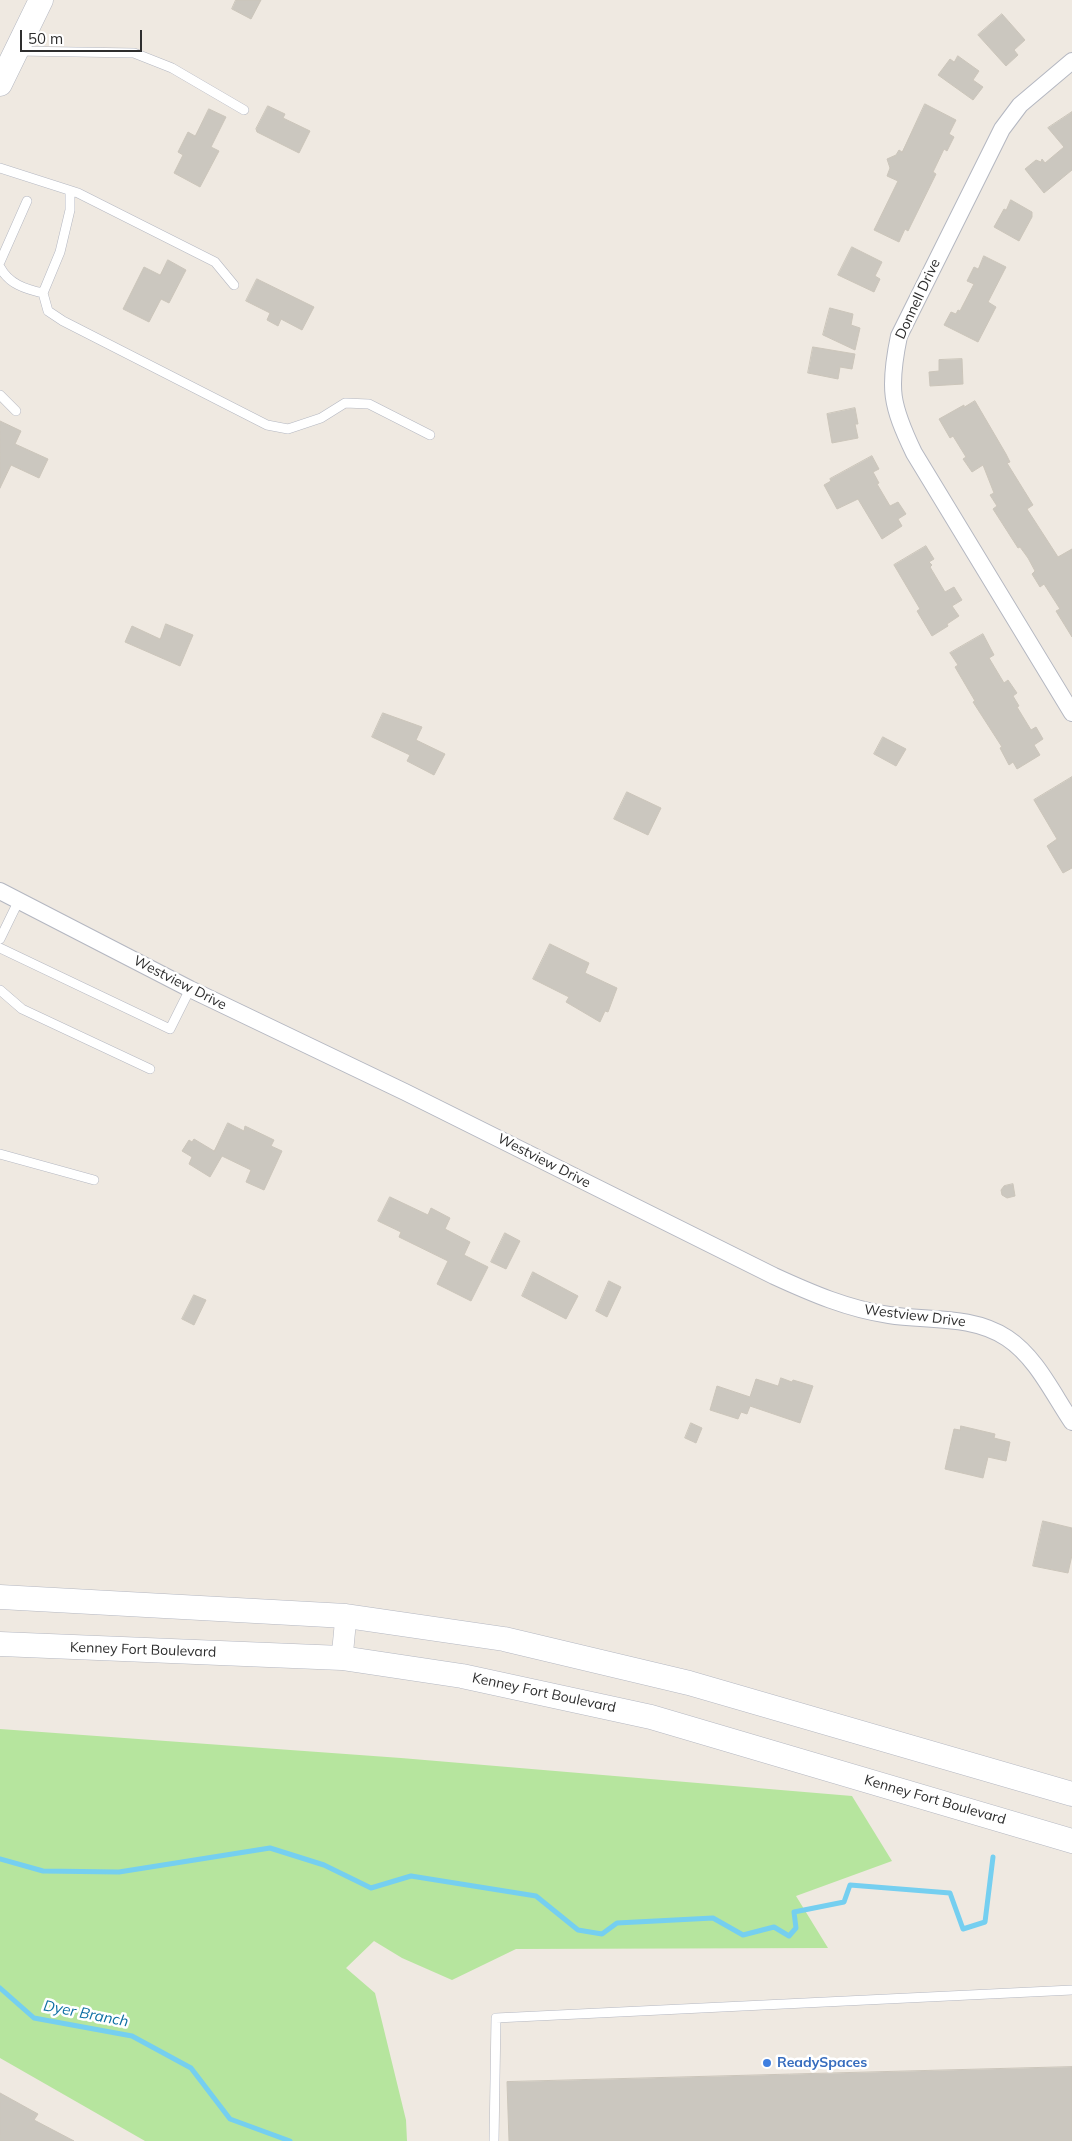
<!DOCTYPE html>
<html>
<head>
<meta charset="utf-8">
<style>
	body { margin:0 }
	#map { position:relative; width:1072px; height:2141px; overflow:hidden; background:#efe9e1; font-family:Mulish,sans-serif }
	canvas { display:block }
	.scale { position:absolute; left:20px; top:30px; width:122px; height:22px; box-sizing:border-box; border:2px solid #2e2e2e; border-top:0; padding-left:6px; font-size:15px; line-height:18px; white-space:nowrap; color:#2e2e2e; -webkit-text-stroke:4px #fff; paint-order:stroke }
</style>
</head>
<body>
<div id="map">
<canvas width="1072" height="2141"></canvas>
<div class="scale">50 m</div>
</div>
<script>
const context = document.querySelector('canvas').getContext('2d');
context.lineJoin = 'round';
function fillPath(path, color) { context.fillStyle = color; context.fill(path, 'evenodd'); }
function trace(path, color, width, dash) { context.strokeStyle = color; context.lineWidth = width; context.lineCap = dash ? 'butt' : 'round'; context.setLineDash(dash || []); context.stroke(path); }
function drawText(font, color, halo, rows, align = 'center') {
  context.font = font + ' Mulish,sans-serif'; context.lineWidth = 5; context.setLineDash([]); context.textBaseline = 'middle'; context.strokeStyle = halo; context.fillStyle = color; for (const [text, x, y, turn = 0] of rows) {
    context.save(); context.translate(x, y); context.rotate((+turn || 0) * Math.PI / 180); context.textAlign = isNaN(turn) ? turn : align; if (halo) context.strokeText(text, 0, 0); context.fillText(text, 0, 0); context.restore();
  }
}
fillPath(new Path2D(`
	M0,1729L401,1758L852,1796L892,1861L796,1896L828,1948L516,1949L452,1980L402,1958L374,1941L346,1968L375,1993L406,2120L407,2141H145L0,2058Z`), '#b6e59e');
trace(new Path2D(`
	M0,1859L43,1871L119,1872L270,1848L324,1865L371,1888L411,1876L536,1896L578,1930L602,1934L617,1923L713,1918L743,1935L774,1927L789,1936L796,1928L794,1912L844,1902L850,1885L950,1893L963,1929L985,1922L993,1857
	M0,1988L34,2018L132,2036L191,2068L230,2119L290,2141`), '#75cff0', 5);
const building = new Path2D(`
	M236,0H261L251,19L232,9Z
	M1002,14L1025,40L1014,50L1018,55L1006,66L978,35Z
	M958,56L979,71L973,80L983,87L973,100L938,75L950,59L954,62Z
	M925,104L956,120L949,134L954,137L947,151L944,149L933,172L936,174L908,231L905,229L899,242L874,230L898,181L887,176L890,168L887,159L896,155L899,150L902,152Z
	M268,106L285,114L283,118L310,131L299,153L257,132L256,129Z
	M209,109L226,117L211,147L219,151L200,187L174,173L183,155L178,152L188,132L195,136Z
	M1072,112V170L1044,193L1025,169L1036,160L1041,162L1042,159L1045,163L1064,147L1048,128Z
	M1011,200L1032,212V217L1019,241L994,227L1004,209L1006,210Z
	M852,247L882,262L875,276L880,279L874,292L838,275Z
	M984,256L1006,267L988,302L996,307L978,342L944,325L951,312L956,314L958,310L960,311L974,284L967,281L974,267L978,269Z
	M168,260L186,270L169,303L161,299L149,322L123,309L144,267L160,275Z
	M257,279L314,307L302,330L281,319L278,326L267,320L270,313L246,301Z
	M830,308L853,314L851,325L860,328L855,350L823,335Z
	M813,347L855,354L852,369L840,367L838,379L808,373Z
	M962,359L963,384L930,386L929,372L939,371V360Z
	M975,401L1006,454L1010,462L1007,463L1033,505L1027,509L1058,557L1072,549V637L1056,611L1060,609L1044,584L1040,587L1032,574L1035,571L1028,558L1020,547L1018,548L993,509L997,506L990,495L994,493L983,465L972,472L963,459L966,457L953,436L950,438L939,419L964,405V407Z
	M855,408L858,424H855L858,438L832,443L827,414Z
	M0,421L21,431L15,444L48,459L39,478L11,465L0,488Z
	M872,456L879,469L873,472L879,483L877,484L890,506L898,502L906,514L898,519L902,526L882,539L858,499L837,509L824,485L831,481L830,479Z
	M926,546L934,559L929,562L932,565L930,567L945,592L954,587L962,600L952,606L959,616L947,624L948,626L932,636L917,611L920,609L894,565Z
	M166,624L193,635L180,666L125,642L132,626L160,639Z
	M983,634L994,655L989,658L1004,683L1008,680L1017,693L1013,696L1019,706L1017,707L1031,730L1036,727L1043,739L1034,745L1040,755L1017,769L1013,762L1009,765L1000,748L1002,747L973,702L975,701L955,667L958,665L950,653Z
	M383,713L422,727L416,740L445,754L434,775L407,761L410,755L372,737Z
	M883,737L906,749L896,766L874,754Z
	M1072,777V868L1063,873L1047,846L1057,839L1034,800Z
	M627,792L661,808L648,835L614,819Z
	M550,944L589,963L585,973L617,988L608,1012L605,1011L600,1022L566,1002L569,997L533,979Z
	M228,1123L244,1131L245,1126L274,1140L271,1146L282,1151L264,1190L246,1182L251,1170L222,1156L210,1177L189,1164L192,1157L182,1151L189,1140L192,1142L194,1139L214,1151Z
	M1013,1184L1015,1196L1007,1198L1002,1195L1001,1190L1004,1186Z
	M390,1197L428,1215L431,1208L450,1218L445,1229L470,1242L464,1255L488,1267L471,1301L437,1284L448,1261L399,1237L401,1232L378,1221Z
	M505,1233L520,1241L506,1269L491,1262Z
	M533,1272L578,1296L566,1319L522,1296Z
	M609,1281L621,1287L607,1317L596,1311Z
	M194,1295L206,1300L194,1325L182,1319Z
	M781,1378L792,1382L793,1380L813,1386L800,1423L750,1406L747,1414L741,1412L738,1419L710,1410L717,1386L750,1397L756,1379L778,1386Z
	M691,1423L702,1428L696,1443L685,1438Z
	M961,1426L995,1434L994,1438L1010,1442L1006,1461L988,1457L983,1478L945,1469L954,1429L960,1430Z
	M1043,1521L1072,1528V1555L1068,1573L1033,1566Z
	M1072,2067V2141H509L507,2082Z
	M0,2093L38,2114L34,2120L74,2141H0Z`);
fillPath(building, '#cbc7bf');
trace(building, '#cbc5ba', 1);
const service = new Path2D(`
	M18,51L134,53L172,68L244,110
	M0,168L78,193L215,262L234,285
	M70,191V210L60,252L43,293L48,311L63,321L267,425L288,429L321,418L345,403L369,404L430,435
	M0,262L27,201
	M0,267C9,284 25,289 43,293
	M0,395L16,411
	M0,939L19,900
	M0,948L170,1029L190,989
	M0,990L22,1009L150,1069
	M0,1154L94,1180
	M494,2141L496,2018L1072,1990`);
const minor = new Path2D(`
	M1072,61L1020,105L1002,129L899,336C888,389 891,405 914,453L1072,713
	M0,891L190,989L405,1092L774,1276C811,1293 848,1309 889,1315C928,1321 972,1315 1007,1338C1036,1357 1053,1394 1072,1422`);
const tertiary = new Path2D(`
	M342,1658L346,1616`);
const secondary = new Path2D(`
	M0,84L41,0
	M0,1597L346,1616L504,1639L689,1683L1072,1794
	M0,1644L342,1658L462,1676L651,1717L1072,1841`);
trace(service, '#b4b7c1', 10);
trace(minor, '#b4b7c1', 18);
trace(tertiary, '#b4b7c1', 22);
trace(secondary, '#b4b7c1', 25);
trace(service, '#fff', 9);
trace(minor, '#fff', 16);
trace(tertiary, '#fff', 21);
trace(secondary, '#fff', 24);
for (const [x, y, r, color] of [
	[767,2063,5,"#3f7fe0"]
]) { const dot = new Path2D(); dot.arc(x, y, r, 0, 2 * Math.PI); context.fillStyle = color; context.fill(dot); trace(dot, '#fff', 2); }
drawText('14px', '#2e2e2e', '#fff', [
	["Donnell Drive",918,299,-65],
	["Westview Drive",180,983,27],
	["Westview Drive",544,1161,27],
	["Westview Drive",915,1316,7],
	["Kenney Fort Boulevard",143,1650,2],
	["Kenney Fort Boulevard",544,1693,12],
	["Kenney Fort Boulevard",935,1800,16]
]);
drawText('bold 14px', '#366cbe', '#fff', [
	["ReadySpaces",777,2063]
], 'left');
drawText('italic 15px', '#0d6fa3', '#fff', [
	["Dyer Branch",86,2014,11]
]);
</script>
</body>
</html>
